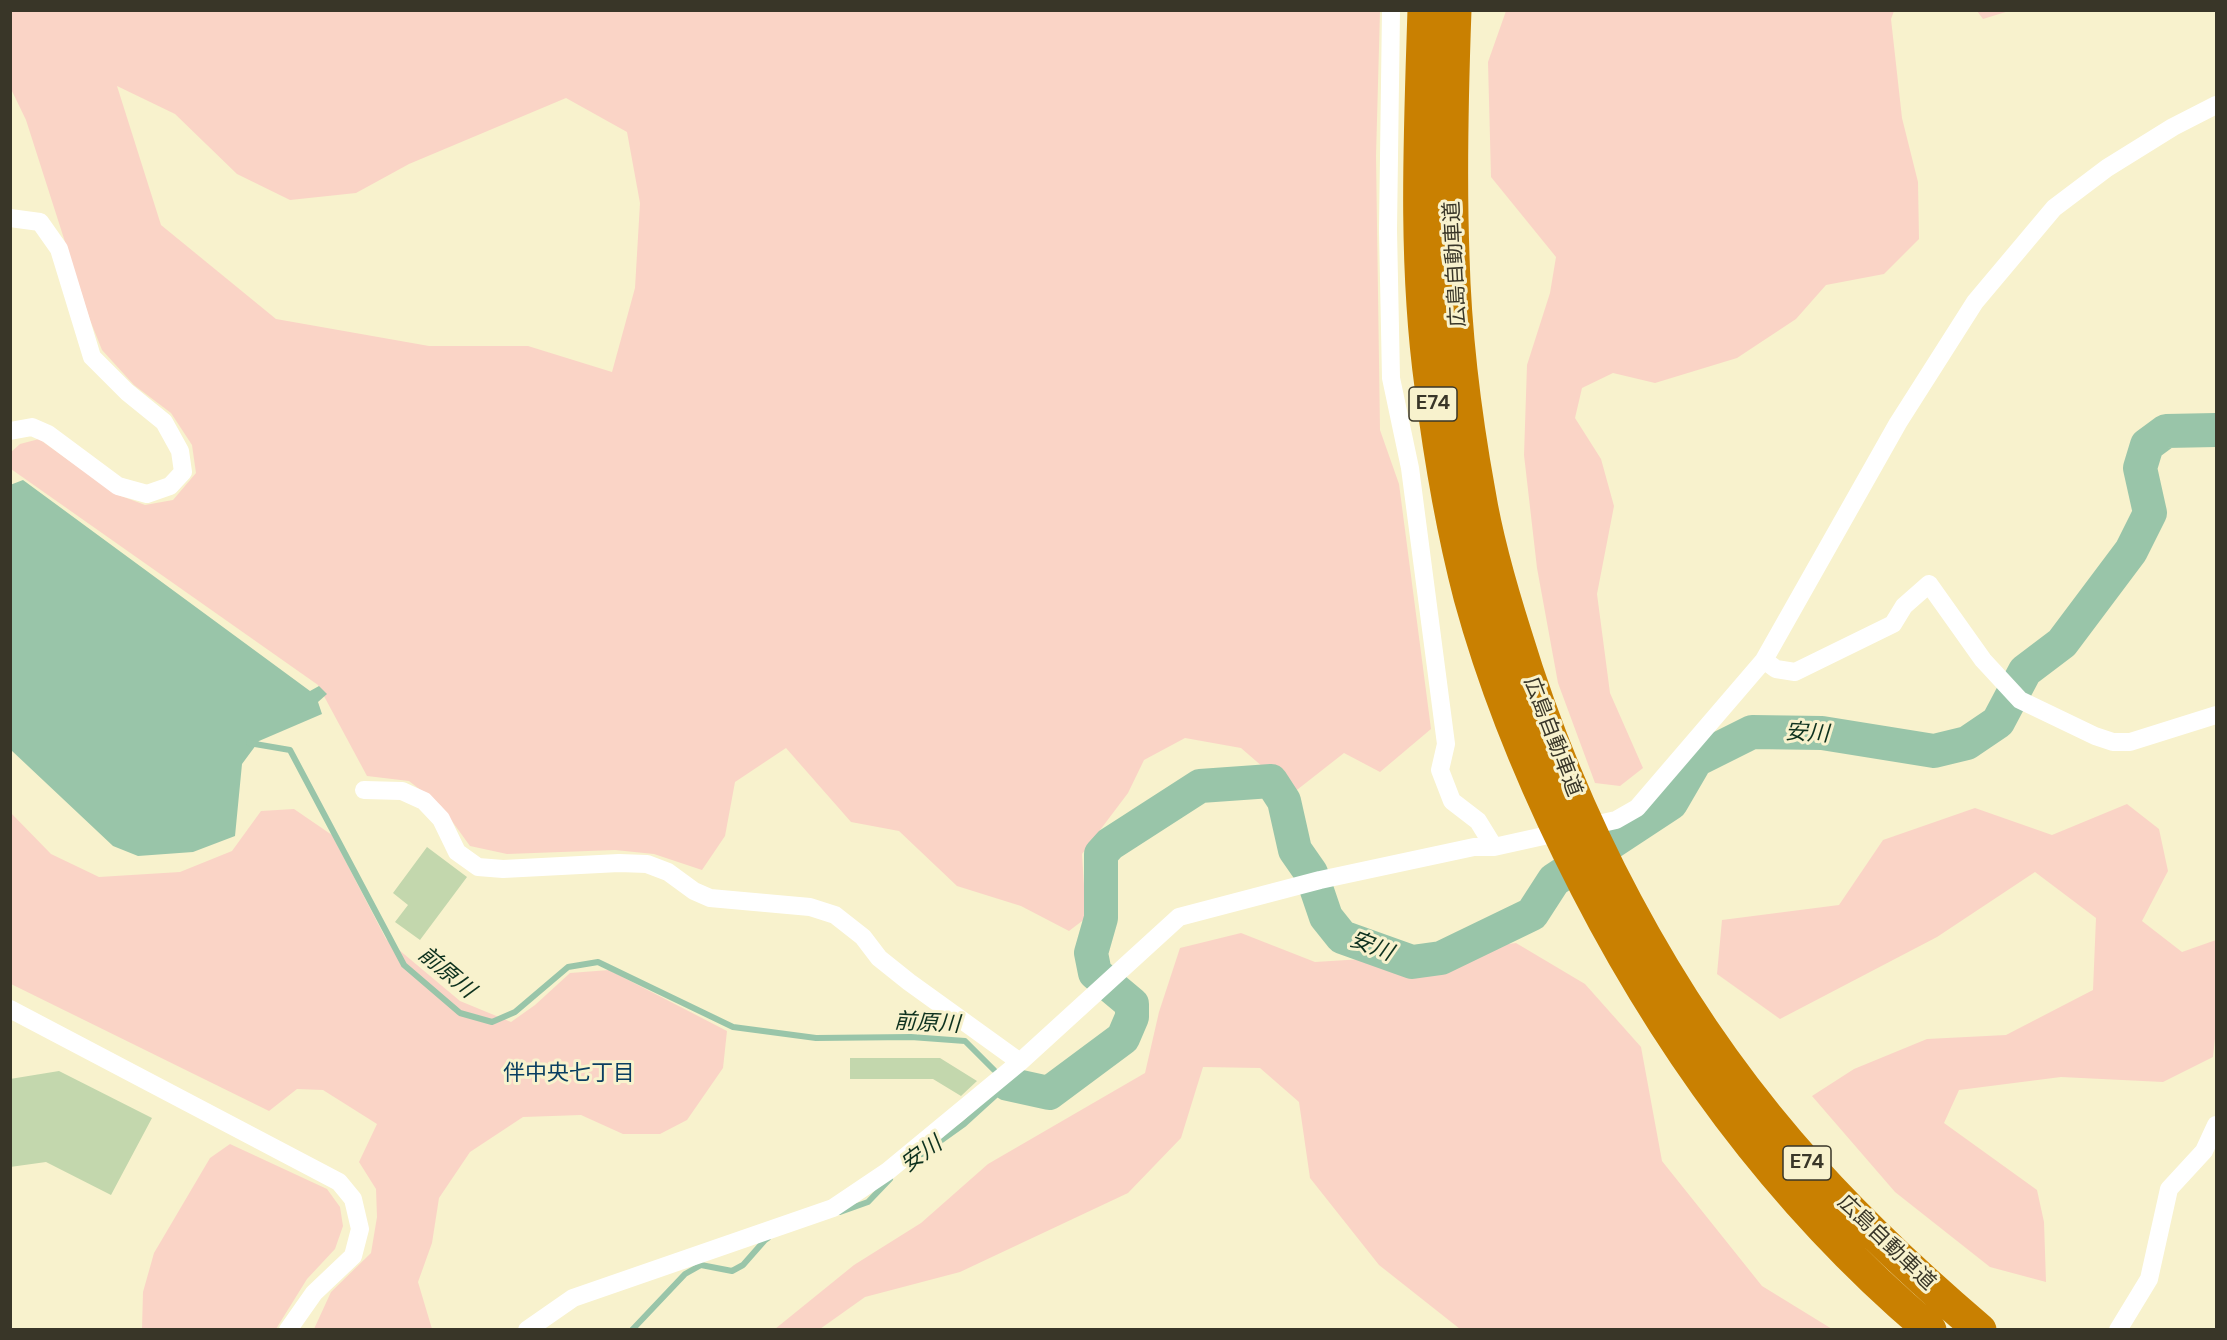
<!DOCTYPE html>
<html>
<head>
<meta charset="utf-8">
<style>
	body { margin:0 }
	#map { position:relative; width:2227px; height:1340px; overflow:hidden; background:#f8f2cd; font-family:"DM Sans",sans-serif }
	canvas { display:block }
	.frame { position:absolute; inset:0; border:12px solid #393628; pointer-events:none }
</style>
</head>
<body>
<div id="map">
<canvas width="2227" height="1340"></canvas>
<div class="frame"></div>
</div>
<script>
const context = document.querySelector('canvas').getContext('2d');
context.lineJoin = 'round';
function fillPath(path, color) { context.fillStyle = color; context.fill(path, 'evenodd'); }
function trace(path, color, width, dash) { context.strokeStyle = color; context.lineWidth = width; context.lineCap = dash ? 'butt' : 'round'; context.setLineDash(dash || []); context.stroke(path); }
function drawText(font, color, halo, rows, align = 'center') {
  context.font = font + ' "DM Sans","Noto Sans JP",sans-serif'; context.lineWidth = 6; context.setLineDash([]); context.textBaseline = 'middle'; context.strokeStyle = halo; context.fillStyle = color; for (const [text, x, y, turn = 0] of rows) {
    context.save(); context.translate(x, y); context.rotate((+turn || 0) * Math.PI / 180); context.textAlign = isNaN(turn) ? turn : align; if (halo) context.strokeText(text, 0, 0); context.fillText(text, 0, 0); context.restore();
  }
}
fillPath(new Path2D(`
	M11,11H1380L1376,156L1380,430L1399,484L1431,729L1380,772L1344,753L1293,793L1241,748L1185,738L1144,760L1128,793L1082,854L1086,918L1069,931L1021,906L957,886L899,831L851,822L786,748L735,782L725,836L702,870L654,854L615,850L507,854L470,846L441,806L409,781L367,776L318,685L11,469L10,453L20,444L39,439L116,494L145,505L173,500L196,473L192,445L171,413L134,385L102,350L90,320L26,120L11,89ZM117,86L175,114L237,174L290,200L356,193L409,164L566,98L627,132L640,203L635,288L612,372L528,346H429L276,319L161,225Z
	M1506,11H1894L1891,19L1902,118L1918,182L1919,239L1884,274L1826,285L1796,319L1737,358L1655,383L1613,373L1582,388L1575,418L1601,459L1614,506L1597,594L1610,693L1643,768L1620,786L1595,783L1558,683L1537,568L1524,455L1527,365L1550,293L1556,257L1491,177L1488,62Z
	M1977,11H2009L1983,19Z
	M2127,804L2159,829L2168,871L2142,921L2182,952L2216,940V1029L2213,1057L2163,1082L2061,1077L1959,1090L1944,1123L2037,1190L2044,1222L2046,1282L1990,1267L1895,1192L1812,1096L1854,1069L1927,1039L2006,1035L2093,990L2096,918L2035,872L1937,937L1780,1019L1717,974L1722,920L1839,905L1883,840L1975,808L2052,835Z
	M294,809L332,835L386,939L460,1001L511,1022L535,1005L570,973L609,970L727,1031L723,1068L687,1120L660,1134H623L581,1115L523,1117L470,1152L439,1198L432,1243L418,1282L432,1329H314L331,1292L371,1253L377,1217L376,1189L359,1162L377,1124L323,1090L297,1089L269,1111L11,984V813L51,854L99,877L180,872L232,851L261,811Z
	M1241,933L1315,962L1411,956L1516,943L1585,984L1641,1047L1662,1161L1762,1286L1832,1329H1460L1379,1265L1310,1178L1299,1102L1260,1068L1203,1067L1181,1138L1128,1193L960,1272L865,1297L820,1329H775L854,1265L921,1223L988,1164L1145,1073L1159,1012L1180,948Z
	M230,1144L327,1189L340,1207L343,1226L335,1249L307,1279L276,1329H142L143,1292L154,1253L210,1158Z`), '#fad4c6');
fillPath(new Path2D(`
	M23,480L310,691L319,686L327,694L318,702L322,714L259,741L242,764L235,836L193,852L138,856L113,846L11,750L10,485Z`), '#99c5a9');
trace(new Path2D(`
	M249,743L290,750L404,965L460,1013L492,1022L515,1012L568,967L598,962L733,1027L816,1038L911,1037L965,1041L994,1070
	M922,1154L964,1124L1008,1084L1007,1083
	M840,1212L868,1202L890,1179
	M632,1330L685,1274L701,1265L732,1271L743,1265L765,1240L768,1238`), '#99c5a9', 6);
trace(new Path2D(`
	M1008,1084L1049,1093L1123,1038L1132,1017V1004L1095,973L1091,953L1101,918V854L1110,844L1200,786L1271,781L1284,801L1295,850L1311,873L1326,917L1342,937L1412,962L1441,958L1532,914L1554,880L1671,803L1696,760L1752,732L1822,733L1934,751L1967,743L1998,722L2025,671L2062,643L2131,551L2150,513L2140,468L2147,445L2166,431L2216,430`), '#99c5a9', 34);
fillPath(new Path2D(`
	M427,847L467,877L420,940L395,922L408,905L393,893Z
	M850,1058H940L977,1081L961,1096L933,1079H850Z
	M59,1071L152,1118L111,1195L46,1162L10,1167V1079Z`), '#c3d7ad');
trace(new Path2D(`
	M1391,10L1388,230L1391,378L1410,468L1446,744L1440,770L1452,801L1478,821L1494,847
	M10,218L40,222L59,249L92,357L127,392L164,422L180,451L183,472L170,486L147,494L118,486L48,434L32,427L10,431
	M1764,660L1776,669L1795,672L1893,624L1904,606L1929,584L1983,660L2020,700L2095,736L2113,742H2130L2216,715
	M364,790L402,791L424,801L441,819L457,852L478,867L503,869L619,863L647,864L668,872L694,891L710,898L810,907L835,915L863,937L879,958L909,982L1020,1062
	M10,1009L339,1182L353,1199L360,1229L353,1256L314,1293L288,1330
	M527,1330L573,1298L833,1208L888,1171L1020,1062L1179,917L1320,880L1474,847H1494L1616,820L1637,808L1764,660L1898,423L1975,302L2054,208L2107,168L2173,127L2216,105
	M2118,1330L2149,1279L2169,1189L2204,1151L2216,1125`), '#fff', 18);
trace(new Path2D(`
	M1424,10C1420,135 1414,262 1431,386C1440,457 1452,528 1470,597C1494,685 1528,769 1568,851C1657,1034 1774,1198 1930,1330
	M1455,10C1452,92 1450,174 1453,256C1455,334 1465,415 1479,492C1487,541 1501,589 1516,636C1571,817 1665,999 1789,1143C1847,1211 1912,1272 1980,1330`), '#c98001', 33);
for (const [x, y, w] of [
	[1433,404,48],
	[1807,1163,48]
]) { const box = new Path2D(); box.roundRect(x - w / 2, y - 17, w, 34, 4.5); context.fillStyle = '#f8f2cd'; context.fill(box); trace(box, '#393628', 1.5); }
drawText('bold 20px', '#393628', null, [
	["E74",1433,404],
	["E74",1807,1163]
]);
drawText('21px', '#393628', '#f8f2cd', [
	["広島自動車道",1456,264,-93],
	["広島自動車道",1552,737,69],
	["広島自動車道",1886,1243,44]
]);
drawText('italic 22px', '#0d311e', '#f8f2cd', [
	["安川",1807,734,3],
	["安川",1371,947,21],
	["前原川",446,973,40],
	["前原川",927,1024,3],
	["安川",922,1155,-36]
]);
drawText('22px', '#093e61', '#f8f2cd', [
	["伴中央七丁目",569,1074]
]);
</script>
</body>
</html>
